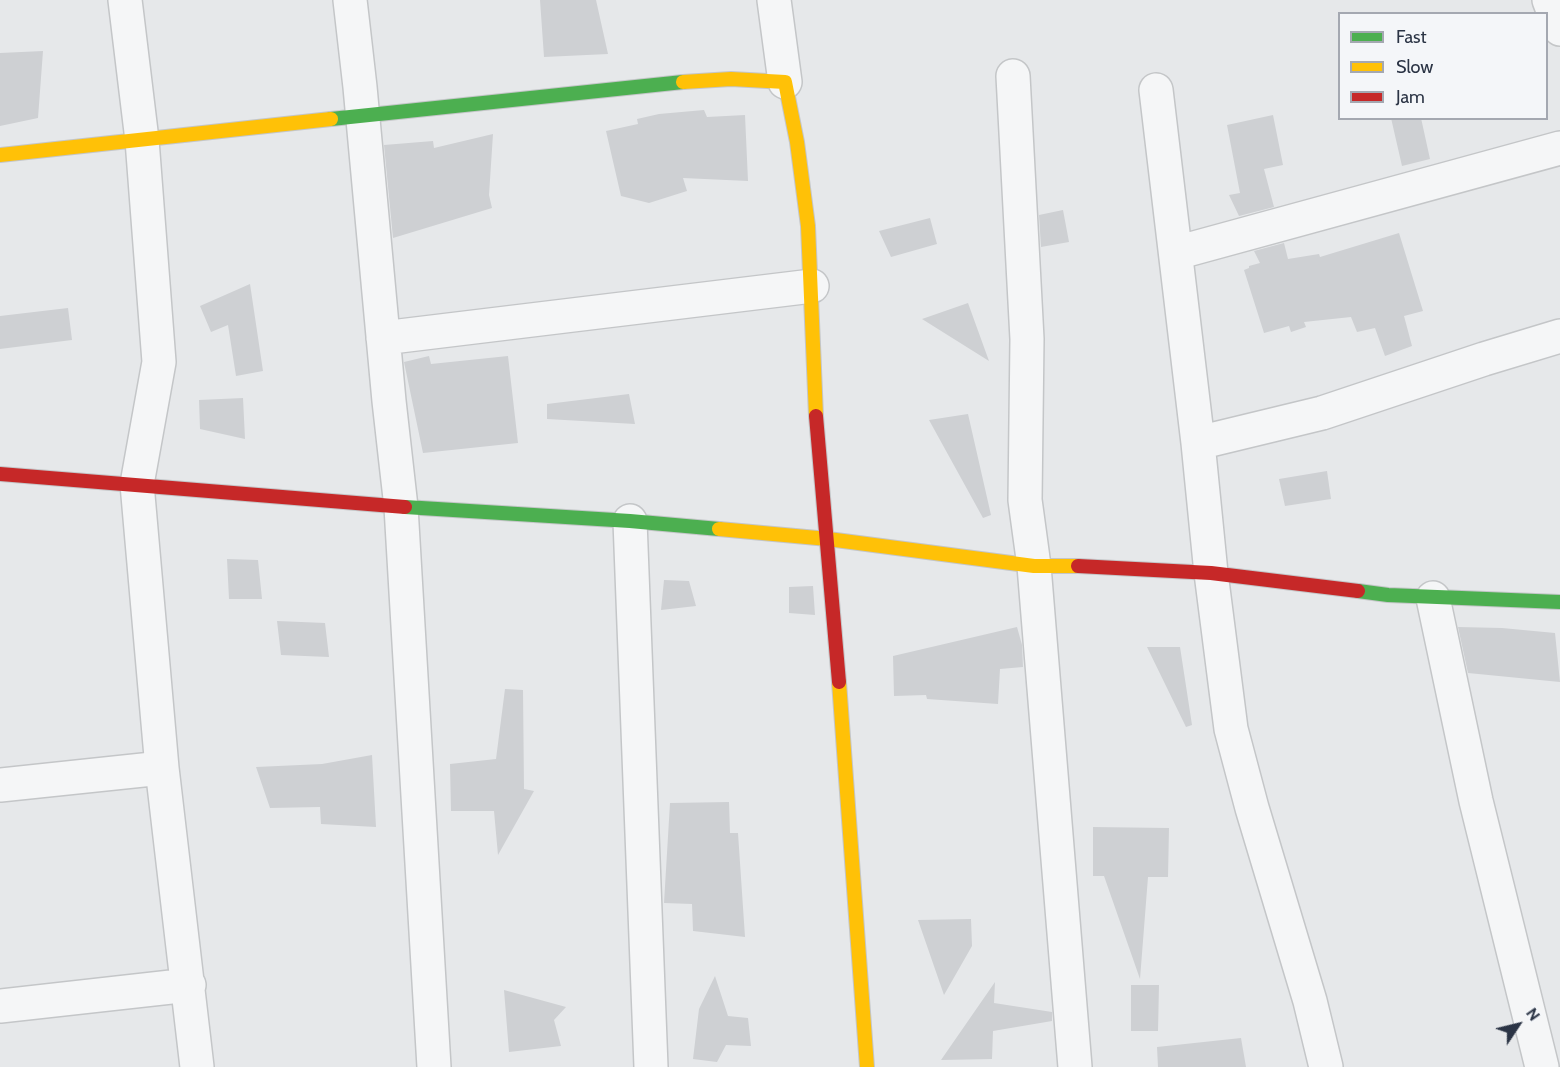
<!DOCTYPE html>
<html>
<head>
<meta charset="utf-8">
<style>
	body { margin:0 }
	#map { position:relative; width:1560px; height:1067px; overflow:hidden; background:#e6e8ea; font-family:Cabin,sans-serif }
	canvas { display:block }
	.legend { position:absolute; left:1338px; top:12px; width:210px; height:108px; box-sizing:border-box; background:#f4f6f9; border:2px solid #a4a8b1; margin:0; padding:8px 10px; list-style:none; font-size:18px; color:#2b3445 }
	.legend li { display:flex; align-items:center; gap:12px; height:30px }
	.legend b { width:30px; border:2px solid #a4a8b1 }
	.north { position:absolute; left:1488px; top:995px; width:60px; height:60px; -webkit-text-stroke:4px #f4f6f9; paint-order:stroke; rotate:55deg; font-size:16px; font-weight:700; line-height:24px; text-align:center; color:#2b3445 }
	.north::after { content:''; display:block; margin:auto; width:21px; height:27px; background:#2b3445; clip-path:polygon(50% 0,100% 100%,50% 72%,0 100%) }
</style>
</head>
<body>
<div id="map">
<canvas width="1560" height="1067"></canvas>
<ul class="legend">
<li><b style="height:8px;background:#4caf50"></b>Fast</li>
<li><b style="height:8px;background:#ffc107"></b>Slow</li>
<li><b style="height:8px;background:#c62828"></b>Jam</li>
</ul>
<div class="north">N</div>
</div>
<script>
const context = document.querySelector('canvas').getContext('2d');
context.lineJoin = 'round';
function fillPath(path, color) { context.fillStyle = color; context.fill(path, 'evenodd'); }
function trace(path, color, width, dash) { context.strokeStyle = color; context.lineWidth = width; context.lineCap = dash ? 'butt' : 'round'; context.setLineDash(dash || []); context.stroke(path); }
fillPath(new Path2D(`
	M540,0H596L608,54L544,57Z
	M43,51L38,118L0,126V53Z
	M704,110L707,117L745,115L748,181L683,178L687,191L649,203L621,196L606,131L638,124L637,119L659,114Z
	M1273,115L1283,165L1264,169L1274,207L1239,216L1229,195L1240,193L1227,125Z
	M1391,118H1421L1430,159L1402,166Z
	M493,134L489,195L492,208L393,238L384,145L433,141L434,148Z
	M1063,210L1069,242L1041,247L1039,215Z
	M930,218L937,244L891,257L879,231Z
	M1399,233L1423,311L1404,316L1412,346L1385,356L1375,328L1357,332L1351,317L1304,322L1306,327L1291,332L1289,326L1264,333L1244,270L1249,268V266L1260,263L1254,251L1284,243L1288,259L1319,254L1320,257Z
	M250,284L263,371L236,376L228,325L211,332L200,306Z
	M968,303L989,361L922,319Z
	M68,308L72,340L0,349V316Z
	M429,356L431,364L508,356L518,443L423,453L404,362Z
	M629,394L635,424L547,419V404Z
	M243,398L245,439L200,429L199,400Z
	M968,414L991,515L983,518L929,420Z
	M1327,471L1331,499L1285,506L1279,479Z
	M227,559L258,560L262,599H229Z
	M664,580L689,581L696,606L661,610Z
	M813,586L815,615L789,613V587Z
	M277,621L325,623L329,657L281,655Z
	M1017,627L1022,645L1023,667L1000,669L998,704L927,699L926,695L894,696L893,656Z
	M1458,627L1502,628L1555,633L1560,682L1468,673Z
	M1147,647H1180L1192,725L1186,727Z
	M505,689L523,690L524,789L534,791L498,855L494,811H451L450,764L496,759Z
	M372,755L376,827L321,824L320,807L270,808L256,767L322,764Z
	M729,802L730,833H738L745,937L693,931L692,904L664,903L670,803Z
	M1093,827L1169,828L1168,877H1148L1140,979L1104,876H1093Z
	M971,919L972,946L944,995L918,920Z
	M715,976L728,1016L748,1018L751,1046L726,1045L717,1062L693,1059L699,1009Z
	M995,982L994,1003L1052,1012V1021L993,1031L992,1059L941,1060Z
	M1131,985H1159L1158,1031H1131Z
	M504,990L566,1007L554,1020L561,1046L509,1052Z
	M1241,1038L1246,1067H1158L1157,1047Z`), '#ced0d3');
const street = new Path2D(`
	M125,0L142,140L159,362L137,484L162,768L197,1067
	M350,0L360,87L389,401L401,507L434,1067
	M774,0L785,82
	M1549,0L1560,29
	M1013,76L1027,339L1025,500L1034,566L1075,1067
	M1156,90L1198,443L1211,573L1231,729L1252,808L1310,1001L1326,1067
	M1176,253L1560,148
	M383,338L812,286
	M1198,443L1322,413L1484,359L1560,336
	M630,521L651,1067
	M1433,598L1476,801L1542,1067
	M0,785L162,768
	M0,1006L189,985`);
const fast = new Path2D(`
	M331,119L683,82
	M405,507L630,521L719,529
	M1358,591L1388,595L1560,602`);
const slow = new Path2D(`
	M683,82L731,79L785,82L797,142L808,226L816,416
	M0,155L331,119
	M719,529L828,539L1034,566H1078
	M839,682L867,1067`);
const jam = new Path2D(`
	M816,416L839,682
	M0,474L405,507
	M1078,566L1211,573L1358,591`);
trace(street, '#c4c6c8', 36);
trace(fast, '#c4c6c8', 16);
trace(slow, '#c4c6c8', 16);
trace(jam, '#c4c6c8', 16);
trace(street, '#f5f6f7', 33);
trace(fast, '#4caf50', 14);
trace(slow, '#ffc107', 14);
trace(jam, '#c62828', 14);
</script>
</body>
</html>
